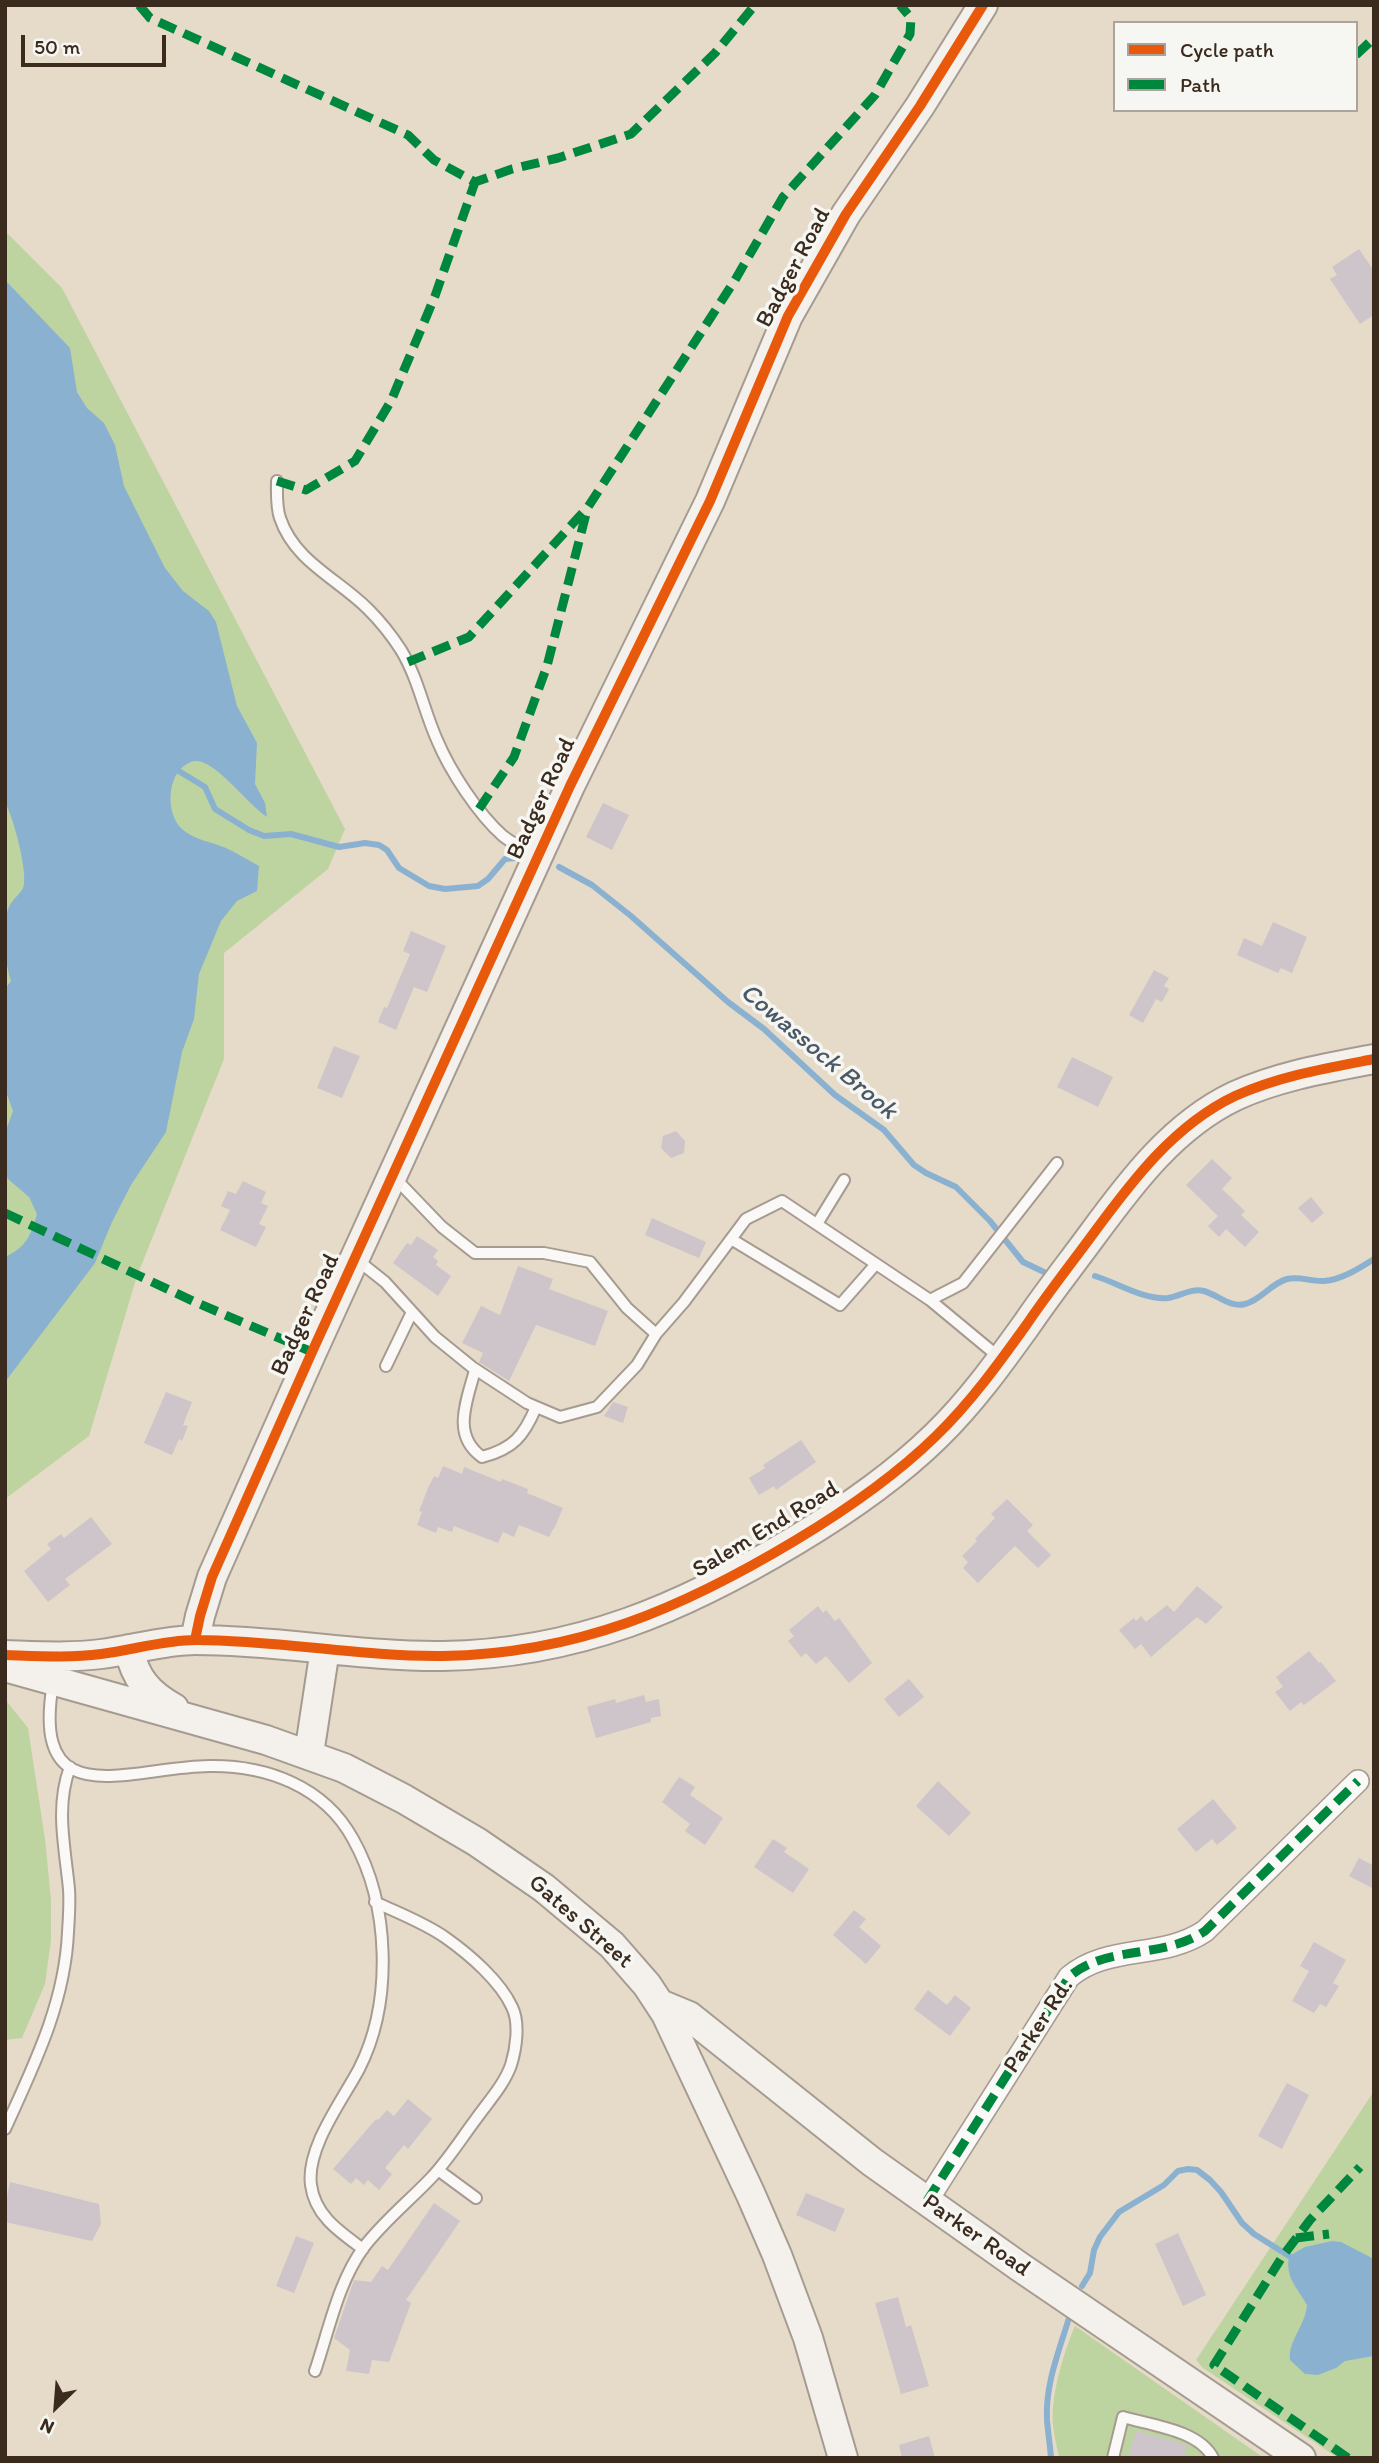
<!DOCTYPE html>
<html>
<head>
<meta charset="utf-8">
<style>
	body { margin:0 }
	#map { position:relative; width:1379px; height:2463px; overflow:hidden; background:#e6dac9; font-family:Itim,sans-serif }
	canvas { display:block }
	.frame { position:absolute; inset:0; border:7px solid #3b2a1e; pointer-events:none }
	.legend { position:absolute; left:1113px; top:21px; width:245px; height:91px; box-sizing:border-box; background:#f6f6f2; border:2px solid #aba49d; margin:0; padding:9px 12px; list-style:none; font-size:21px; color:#3b2a1e }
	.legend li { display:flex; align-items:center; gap:14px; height:35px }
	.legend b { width:35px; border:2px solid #aba49d }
	.north { position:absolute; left:21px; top:2372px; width:70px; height:70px; -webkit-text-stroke:5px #f6f6f2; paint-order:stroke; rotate:205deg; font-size:19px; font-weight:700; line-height:28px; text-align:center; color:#3b2a1e }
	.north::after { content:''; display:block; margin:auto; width:24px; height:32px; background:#3b2a1e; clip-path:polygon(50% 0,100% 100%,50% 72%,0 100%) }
	.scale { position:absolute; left:21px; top:35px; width:145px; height:32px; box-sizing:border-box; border:4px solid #3b2a1e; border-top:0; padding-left:9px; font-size:21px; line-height:24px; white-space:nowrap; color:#3b2a1e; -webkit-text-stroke:5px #f6f6f2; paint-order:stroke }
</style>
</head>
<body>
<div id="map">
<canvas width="1379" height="2463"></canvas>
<div class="frame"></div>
<ul class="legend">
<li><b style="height:9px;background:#e8590c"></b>Cycle path</li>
<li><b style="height:9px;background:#00873e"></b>Path</li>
</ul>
<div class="north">N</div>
<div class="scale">50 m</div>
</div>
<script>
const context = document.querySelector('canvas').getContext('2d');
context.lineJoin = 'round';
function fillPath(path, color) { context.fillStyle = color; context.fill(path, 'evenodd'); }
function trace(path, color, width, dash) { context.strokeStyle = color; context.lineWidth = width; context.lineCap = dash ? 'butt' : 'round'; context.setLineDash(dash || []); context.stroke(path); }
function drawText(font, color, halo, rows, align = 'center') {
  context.font = font + ' Itim,sans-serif'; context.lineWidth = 7; context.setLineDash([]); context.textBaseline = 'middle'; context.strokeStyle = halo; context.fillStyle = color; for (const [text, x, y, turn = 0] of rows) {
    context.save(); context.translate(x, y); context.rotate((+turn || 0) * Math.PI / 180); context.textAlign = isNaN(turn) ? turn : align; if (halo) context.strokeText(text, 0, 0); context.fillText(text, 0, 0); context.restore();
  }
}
fillPath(new Path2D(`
	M5,231L62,288L345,829L328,869L224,953V1059L137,1276L89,1436L5,1499Z
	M5,1699L28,1728L45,1839L51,1900V1940L45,1984L22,2038L5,2040Z
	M1374,2091V2458H1338L1203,2368L1196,2360Z
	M1075,2326L1264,2458H1059C1057,2447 1054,2436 1053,2425C1050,2398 1064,2351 1075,2326Z`), '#bed4a0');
fillPath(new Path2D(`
	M5,280L70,348L77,392L87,408L104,423L115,445L124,486L165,568L183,591L209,611L216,622L237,706L257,743L255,784L265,803L267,817C247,803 223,770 202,762C197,760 191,761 187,764C167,775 165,813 182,829C194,840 212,842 226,848C237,853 248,860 259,866L257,891L237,901L221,921L199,974L194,1019L182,1052L166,1132L131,1185L112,1222L95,1263L5,1382V1257C27,1246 30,1237 37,1214L29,1197L8,1179L5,1172V1133L13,1111L5,1089V989L11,981C5,962 0,923 10,905C13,899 20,894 23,888C29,875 13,816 5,802Z
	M1332,2241L1341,2242L1374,2259V2356L1345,2361L1336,2368L1318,2375L1305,2374L1290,2360C1288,2340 1305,2327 1307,2305C1297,2287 1285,2278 1289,2256L1305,2247Z`), '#8bb1d1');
trace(new Path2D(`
	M177,770L205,787L215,809L249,830L264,836L291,834L339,847L365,843L379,845L387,850L399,868L429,886L445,889L478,886L488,879L505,859L516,858
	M559,867L592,885L631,916L728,1002L764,1029L835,1095L884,1130L914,1165L926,1173L956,1187L990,1221L1023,1262L1044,1272
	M1095,1276C1118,1283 1143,1300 1168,1298C1181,1296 1191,1288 1204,1291C1218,1295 1230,1308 1245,1304C1261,1300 1270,1284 1287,1279C1300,1276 1312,1282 1324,1281C1341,1280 1360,1268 1374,1259
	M1082,2286L1090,2273L1094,2250L1100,2237L1119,2212L1164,2185L1178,2171L1188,2169L1197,2170L1210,2180L1221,2192L1242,2223L1254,2234L1289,2256
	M1051,2458C1050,2445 1048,2432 1047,2420C1045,2385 1059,2351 1069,2318`), '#8bb1d1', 6);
fillPath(new Path2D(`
	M1359,249L1374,271V315L1360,324L1330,279L1337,275L1332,267Z
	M603,803L629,815L612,850L586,837Z
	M1273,922L1307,937L1292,973L1281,968L1278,973L1237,955L1244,938L1262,946Z
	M411,931L446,946L427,992L414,987L396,1030L378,1022L384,1007L387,1008L410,954L403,951Z
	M1154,970L1169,978L1164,986L1169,989L1162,1002L1156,999L1143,1023L1129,1015Z
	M334,1046L360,1056L342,1098L317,1088Z
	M1072,1057L1113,1077L1098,1107L1057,1087Z
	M676,1131L685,1141L684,1153L671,1158L661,1148L663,1136Z
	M1212,1159L1232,1178L1222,1189L1245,1211L1241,1215L1259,1232L1245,1247L1226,1229L1219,1237L1208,1226L1218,1216L1186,1185Z
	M243,1181L266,1192L261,1203L268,1206L259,1224L266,1227L256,1247L220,1230L230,1210L221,1206L228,1191L236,1194Z
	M1311,1197L1324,1213L1312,1223L1298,1208Z
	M652,1218L706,1242L699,1258L645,1235Z
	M417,1236L438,1250L433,1257L438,1261L436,1265L451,1276L438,1296L393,1263L407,1243L411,1245Z
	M518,1266L553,1279L549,1289L608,1311L595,1346L536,1325L509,1381L479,1362L483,1353L462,1343L481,1306L500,1315Z
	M166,1392L192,1402L183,1425L188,1426L182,1441L179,1439L172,1455L144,1443Z
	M613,1402L628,1407L623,1423L604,1416Z
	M801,1440L816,1462L776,1490L774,1486L759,1495L749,1478L765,1468L763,1465Z
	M443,1466L462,1474L464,1467L501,1482L502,1479L528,1489L527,1493L563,1508L554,1529H553L549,1537L519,1525L514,1537L503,1532L498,1543L454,1526L452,1532L438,1527L436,1533L417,1525L422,1512L419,1511L428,1488L434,1476L438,1478Z
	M1007,1499L1033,1525L1027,1531L1051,1555L1038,1568L1015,1546L978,1583L963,1568L968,1562L962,1556L977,1541L975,1539L995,1518L991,1514Z
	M91,1517L112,1544L65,1579L70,1585L48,1602L24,1571L51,1549L47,1544L61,1534L64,1538Z
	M1197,1586L1223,1607L1206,1624L1197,1617L1151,1657L1141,1644L1135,1649L1119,1630L1134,1618L1136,1621L1141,1616L1146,1622L1167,1605L1174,1612Z
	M818,1606L823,1613L826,1610L835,1621L839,1618L872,1663L849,1683L826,1656L816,1664L806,1653L801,1657L788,1641L794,1636L789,1630Z
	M1309,1651L1319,1663L1321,1662L1336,1681L1304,1705L1301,1702L1290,1711L1275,1692L1283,1687L1276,1677Z
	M909,1679L924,1697L899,1717L884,1699Z
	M644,1695L646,1702L659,1699L661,1716L651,1718V1722L596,1738L587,1707L615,1699L616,1703Z
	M679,1777L695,1787L690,1795L723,1818L705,1845L685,1831L690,1824L662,1802Z
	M938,1781L971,1813L949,1836L916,1806Z
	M1213,1799L1237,1828L1217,1845L1212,1839L1196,1852L1177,1829Z
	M773,1839L787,1848L784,1852L809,1869L793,1893L754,1867Z
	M1359,1858L1374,1866V1889L1349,1876Z
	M854,1910L866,1919L859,1927L881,1946L866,1964L833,1935Z
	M1314,1942L1346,1960L1333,1983L1339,1986L1326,2007L1320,2004L1314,2013L1292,2001L1309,1971L1300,1966Z
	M928,1990L947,2005L955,1995L971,2008L950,2036L914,2009Z
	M1287,2083L1309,2095L1282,2149L1258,2136Z
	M408,2099L432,2119L408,2149L404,2145L385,2168L392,2174L379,2190L368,2180L364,2185L356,2178L351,2184L333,2169L376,2119L378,2120L387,2110L394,2116Z
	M10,2182L99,2204L101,2224L92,2241L5,2222V2206Z
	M806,2193L845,2209L835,2232L796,2215Z
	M434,2203L460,2221L406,2300L411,2303L389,2362L372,2360L369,2374L346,2371L350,2350L334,2338L354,2280L371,2282L382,2266L388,2270Z
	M1178,2233L1206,2295L1183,2306L1155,2244Z
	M296,2236L314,2243L294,2293L276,2286Z
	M898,2297L906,2327L911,2325L929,2386L901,2394L875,2303Z
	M1136,2431L1187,2445L1184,2458H1128Z
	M929,2436L935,2458H902L899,2445Z`), '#cec5cb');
const lane = new Path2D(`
	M277,481C277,493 276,506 280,518C295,562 337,578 368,609C380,621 392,636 401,650C418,678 424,711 437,740C450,771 478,814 503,836C513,844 524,849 536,854
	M393,1176L442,1227L475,1253H544L590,1262L627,1308L656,1334L684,1302L746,1219L782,1201L930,1300L1000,1358
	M817,1224L844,1180
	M731,1239L840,1305L876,1264
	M356,1259L385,1282L435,1337L472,1367L527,1403L560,1417L597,1407L637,1365L656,1334
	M930,1300L963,1283L1057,1163
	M386,1366L412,1312
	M475,1370C467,1401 451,1435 482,1457C513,1449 524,1436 536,1407
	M53,1683C30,1817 129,1767 209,1766C266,1765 324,1786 353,1839C390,1905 393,2002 359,2069C342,2101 306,2148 311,2185C315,2216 340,2232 363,2249
	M5,2129C34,2065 65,2003 68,1932C69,1917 70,1903 69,1889C65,1847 55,1807 70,1767
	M438,2170L476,2198
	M315,2371C329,2330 338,2282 364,2247C383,2222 409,2201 431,2178C448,2160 461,2139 476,2119C488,2102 504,2085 511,2065C516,2049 520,2023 512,2007C500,1981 470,1955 446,1938C425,1923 398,1913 375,1902
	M1113,2458L1123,2417C1150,2425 1199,2430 1213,2458`);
const street = new Path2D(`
	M927,2201L1069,1977C1107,1944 1162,1960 1205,1931L1358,1781`);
const secondary = new Path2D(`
	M195,1640L200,1616L212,1577L312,1352L570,786L710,501L788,316L846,214L920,106L983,5
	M129,1649C135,1678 148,1694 174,1708
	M5,1655C37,1656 70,1658 101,1654C133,1650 164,1640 196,1640C279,1640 361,1657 443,1656C577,1654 683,1608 796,1540C846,1510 894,1477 936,1436C971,1402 999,1363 1027,1324C1048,1293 1071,1264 1093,1234C1132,1181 1174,1125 1235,1096C1279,1076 1327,1068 1374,1059
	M5,1667L266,1740L344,1768L404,1799L477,1842L544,1888L612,1945L647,1985L666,2014L751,2195L777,2255L808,2338L843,2458
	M309,1754L325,1649
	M660,2004L689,2016L872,2162L1020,2267L1301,2458`);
trace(lane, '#a59b90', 14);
trace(street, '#a59b90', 24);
trace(secondary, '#a59b90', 32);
trace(lane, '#fbf9f7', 10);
trace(street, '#fbf9f7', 21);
trace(secondary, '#f4f1ec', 28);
trace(new Path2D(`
	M139,5L150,18L408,135L434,160L475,182L512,169L558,158L631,134L715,53L755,5
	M1356,55L1374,38
	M277,481L306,490L355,461L391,401L435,296L475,182
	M408,662L469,637L588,507L735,280L783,197L875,95L910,34L911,18L900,5
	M479,809L514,757L547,666L587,510
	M5,1213L195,1302L312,1352
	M927,2201L1069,1977C1107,1944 1162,1960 1205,1931L1358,1781
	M1296,2238L1329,2234
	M1348,2458L1214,2365L1282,2257L1310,2220L1360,2167`), '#00873e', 9, [18, 9]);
trace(new Path2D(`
	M195,1640L200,1616L212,1577L312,1352L570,786L710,501L788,316L846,214L920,106L983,5
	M5,1655C37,1656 70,1658 101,1654C133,1650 164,1640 196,1640C279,1640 361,1657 443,1656C577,1654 683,1608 796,1540C846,1510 894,1477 936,1436C971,1402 999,1363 1027,1324C1048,1293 1071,1264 1093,1234C1132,1181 1174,1125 1235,1096C1279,1076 1327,1068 1374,1059`), '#e8590c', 10);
drawText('24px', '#3b2a1e', '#f6f6f2', [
	["Badger Road",794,268,-62],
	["Badger Road",542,799,-65],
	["Badger Road",306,1315,-65],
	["Salem End Road",766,1530,-31],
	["Gates Street",580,1922,41],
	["Parker Rd.",1039,2026,-57],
	["Parker Road",976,2236,35]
]);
drawText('italic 26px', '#4b5967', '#f6f6f2', [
	["Cowassock Brook",818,1052,40]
]);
</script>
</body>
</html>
